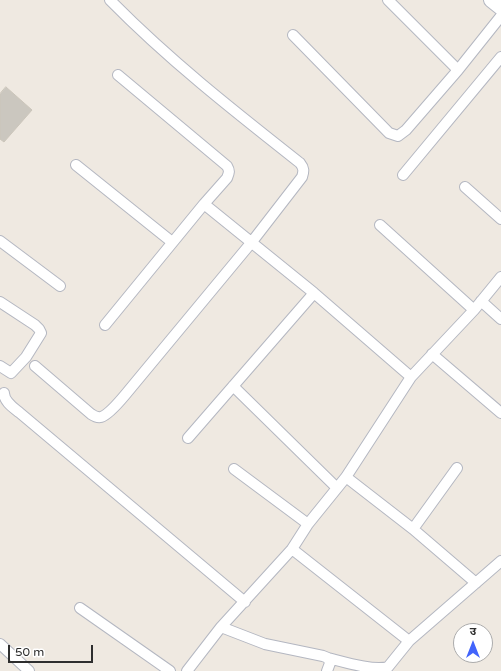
<!DOCTYPE html>
<html>
<head>
<meta charset="utf-8">
<style>
	body { margin:0 }
	#map { position:relative; width:501px; height:671px; overflow:hidden; background:#efe9e1; font-family:"Varela Round","Noto Sans Devanagari",sans-serif }
	canvas { display:block }
	.north { position:absolute; left:453px; top:623px; width:40px; height:40px; box-sizing:border-box; background:#fff; border:1px solid #ababab; border-radius:50%; rotate:0deg; font-size:11px; font-weight:700; line-height:16px; text-align:center; color:#2e2e2e }
	.north::after { content:''; display:block; margin:auto; width:14px; height:18px; background:#4264fb; clip-path:polygon(50% 0,100% 100%,50% 72%,0 100%) }
	.scale { position:absolute; left:8px; top:645px; width:85px; height:18px; box-sizing:border-box; border:2px solid #2e2e2e; border-top:0; padding-left:5px; font-size:12px; line-height:14px; white-space:nowrap; color:#2e2e2e; -webkit-text-stroke:3px #fff; paint-order:stroke }
</style>
</head>
<body>
<div id="map">
<canvas width="501" height="671"></canvas>
<div class="north">उ</div>
<div class="scale">50 m</div>
</div>
<script>
const context = document.querySelector('canvas').getContext('2d');
context.lineJoin = 'round';
function fillPath(path, color) { context.fillStyle = color; context.fill(path, 'evenodd'); }
function trace(path, color, width, dash) { context.strokeStyle = color; context.lineWidth = width; context.lineCap = dash ? 'butt' : 'round'; context.setLineDash(dash || []); context.stroke(path); }
const building = new Path2D(`
	M6,87L32,110L4,142L0,139V94Z`);
fillPath(building, '#cbc7bf');
trace(building, '#cbc5ba', 1);
const minor = new Path2D(`
	M388,0L458,70
	M293,35L389,133L398,136L406,130L458,70L501,16
	M76,165L172,242
	M403,175L501,57
	M465,187L501,219
	M204,204L314,293L411,377
	M380,225L474,310
	M0,241L60,286
	M481,301L501,319
	M0,302L35,325L39,329L41,333L26,357L11,373L0,366
	M105,325L204,204L227,178C229,173 230,171 227,166L118,75
	M432,354L501,413
	M35,366L91,414C94,416 97,418 101,417C108,415 120,401 125,395L251,243L302,177C304,171 304,168 300,163C234,111 169,60 110,0
	M233,386L337,488
	M4,393C4,402 14,408 20,413L245,602
	M188,438L314,293
	M234,469L308,524
	M346,477L413,529L476,583
	M413,529L457,468
	M292,549L409,641
	M80,608L170,671
	M221,627L265,644L323,656L328,658L330,663L327,671
	M0,644L29,671
	M328,658C344,662 373,671 388,667L409,641L501,561
	M187,671L221,627L292,549L308,524L346,477L411,377L474,310L501,277`);
const secondary = new Path2D(`
	M491,0L501,8`);
trace(minor, '#b4b7c1', 12);
trace(secondary, '#b4b7c1', 16);
trace(minor, '#fff', 10);
trace(secondary, '#fff', 14);
</script>
</body>
</html>
